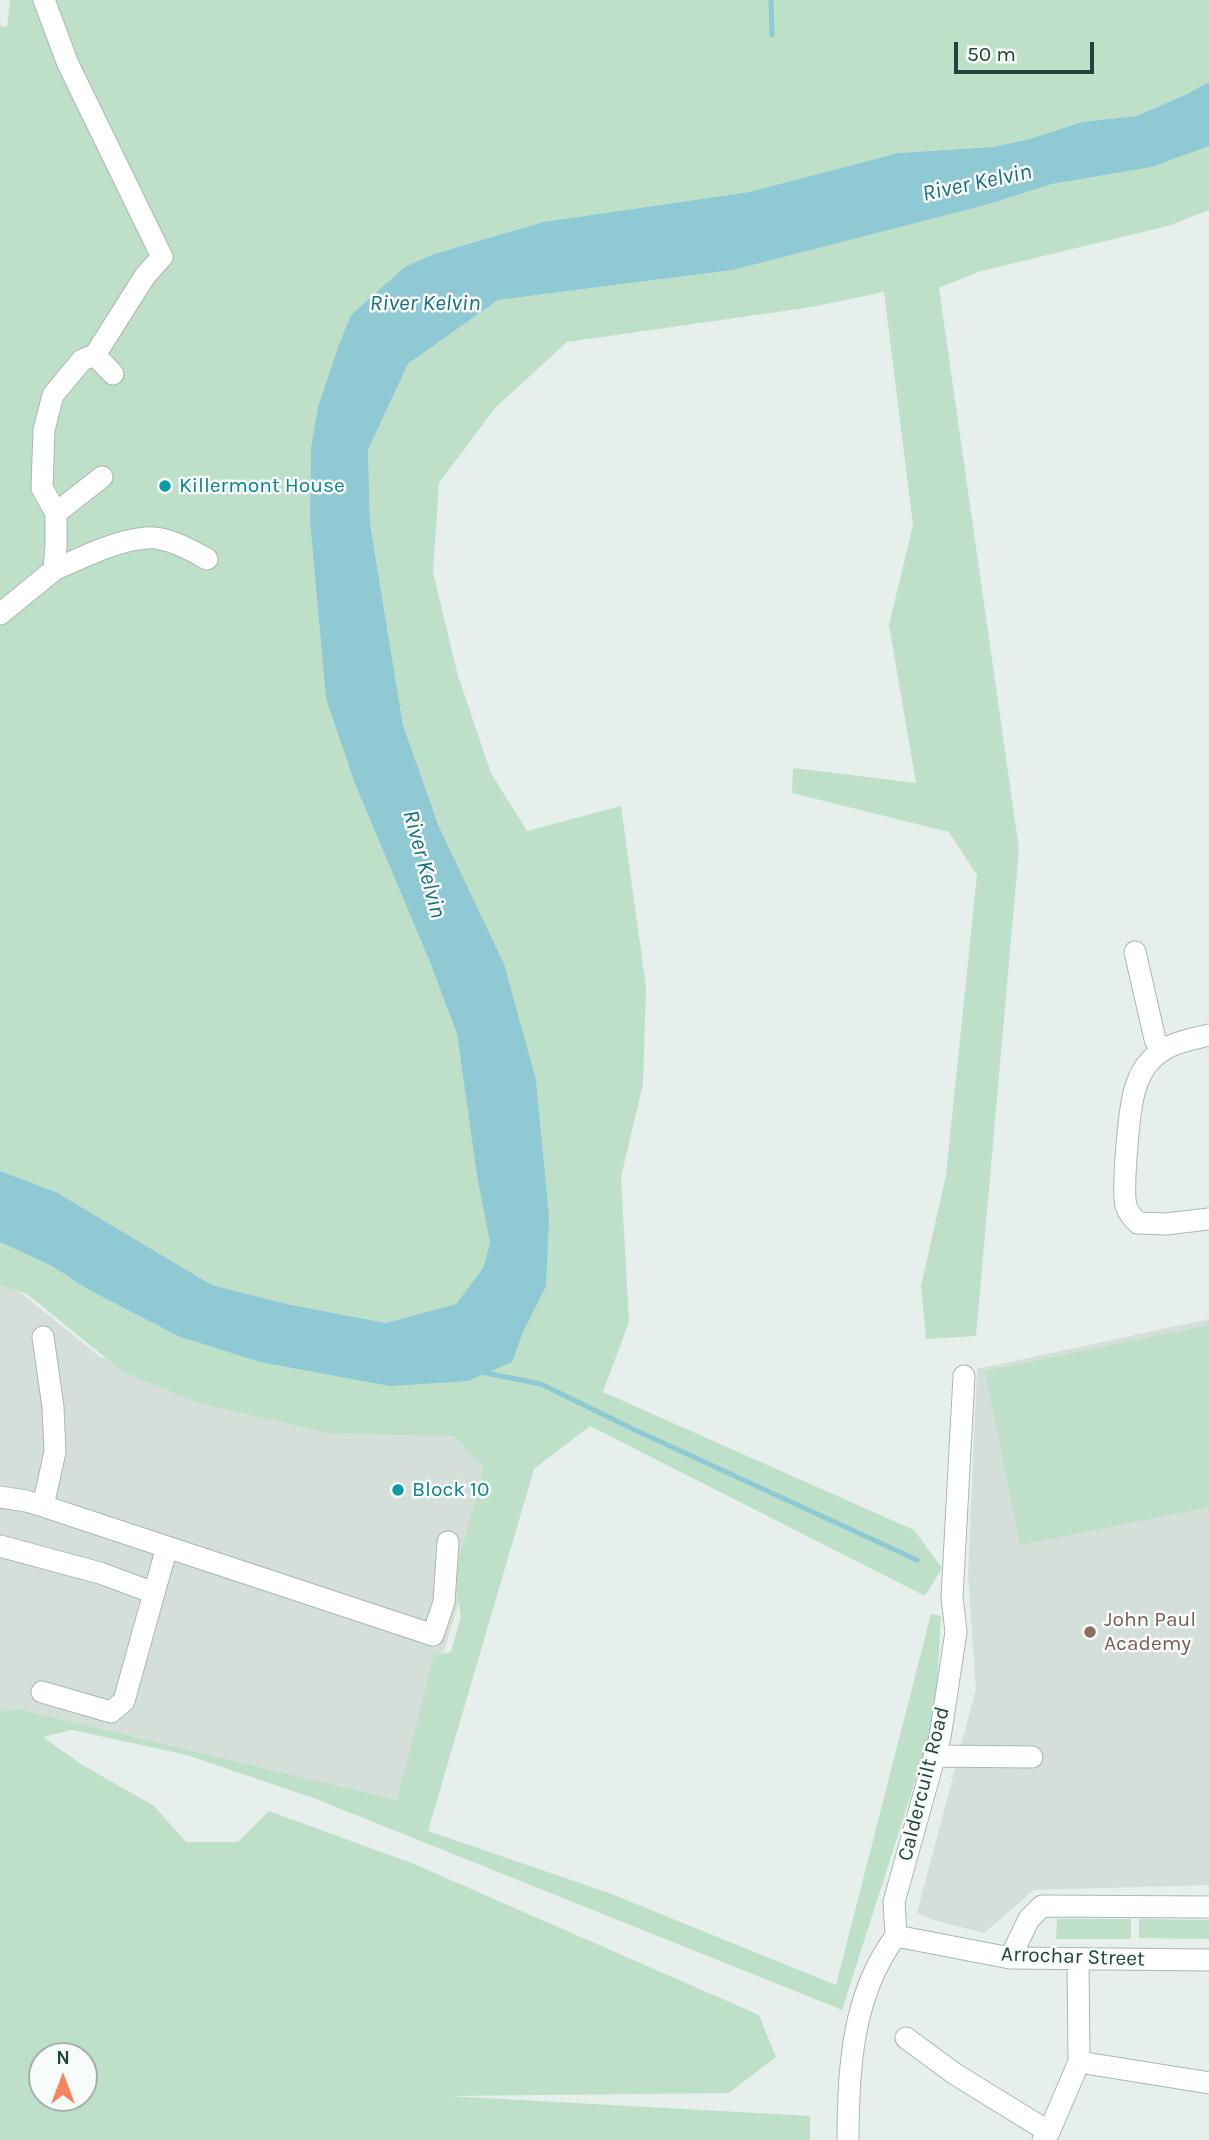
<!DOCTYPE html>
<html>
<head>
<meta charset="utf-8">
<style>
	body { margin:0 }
	#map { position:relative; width:1209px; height:2140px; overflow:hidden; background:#e6efeb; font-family:Karla,sans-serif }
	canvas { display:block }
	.north { position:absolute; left:28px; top:2042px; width:70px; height:70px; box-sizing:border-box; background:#f7fbf9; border:2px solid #a3b1ad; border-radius:50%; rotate:0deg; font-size:19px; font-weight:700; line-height:28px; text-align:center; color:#24423a }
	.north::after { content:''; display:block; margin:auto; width:24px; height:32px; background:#f4845f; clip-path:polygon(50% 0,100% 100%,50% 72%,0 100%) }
	.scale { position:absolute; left:954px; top:42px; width:140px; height:32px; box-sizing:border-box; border:4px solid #24423a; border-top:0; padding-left:9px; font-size:21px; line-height:24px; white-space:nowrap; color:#24423a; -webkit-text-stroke:5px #f7fbf9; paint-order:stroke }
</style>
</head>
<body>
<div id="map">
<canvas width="1209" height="2140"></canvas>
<div class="north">N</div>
<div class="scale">50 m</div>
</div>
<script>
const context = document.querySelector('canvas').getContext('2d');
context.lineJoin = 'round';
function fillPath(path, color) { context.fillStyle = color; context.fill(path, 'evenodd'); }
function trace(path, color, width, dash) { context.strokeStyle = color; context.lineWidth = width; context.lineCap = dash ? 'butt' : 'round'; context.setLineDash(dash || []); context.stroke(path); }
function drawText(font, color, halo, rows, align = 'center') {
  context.font = font + ' Karla,sans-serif'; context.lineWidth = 5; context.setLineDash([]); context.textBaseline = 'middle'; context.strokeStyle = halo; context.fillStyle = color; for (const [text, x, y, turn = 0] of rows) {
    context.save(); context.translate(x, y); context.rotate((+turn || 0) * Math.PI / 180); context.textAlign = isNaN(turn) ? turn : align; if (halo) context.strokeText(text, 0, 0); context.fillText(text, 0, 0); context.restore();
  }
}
fillPath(new Path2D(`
	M0,1276L100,1357L264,1415L509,1443L397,1800L19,1709L0,1711Z
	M1209,1319V1885L1034,1890L984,1933L934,1920L917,1913L976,1689L968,1575L977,1369Z`), '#d4dfda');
fillPath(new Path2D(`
	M10,0H1209V82L1185,95L1136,116L1082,122L1031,139L992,147L898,153L749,192L543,222L434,254L311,448L310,522L326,699L355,784L429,960L457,1034L477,1176L490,1243L483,1268L456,1304L386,1323L287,1304L212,1285L56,1192L0,1171V26L7,27Z
	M1209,146V210L1168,226L981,271L939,288L1019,849L976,1336L926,1339L921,1286L946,1175L977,875L949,832L792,793L793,768L916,783L889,625L913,525L884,292L812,307L567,342L495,408L439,483L433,572L458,676L491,773L527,831L621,806L646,987L643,1084L621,1177L629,1322L603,1392L914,1530L942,1568L925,1596L590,1426L534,1469L428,1831L609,1893L836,1985L931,1614L941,1616L935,1719L842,2010L316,1799L187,1755L72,1730L43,1737L81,1764L154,1806L186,1842H238L269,1811L414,1864L759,2015L776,2057L729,2093L449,2096L810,2116V2140H0V1711L19,1709L397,1800L434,1655L451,1652L461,1616L454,1579L484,1467L454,1436L329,1433L198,1403L122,1371L27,1294L0,1285V1242L52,1266L89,1290L178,1336L512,1362L524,1330L439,827L403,725L370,522L368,450L408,364L498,300L733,270L986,205L1052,184L1152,167ZM42,2056H84V2098H42Z
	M1209,1325V1507L1020,1545L985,1371Z
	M1057,1919H1131V1939H1056Z
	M1139,1919L1209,1920V1939L1139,1938Z`), '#bfe0c8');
fillPath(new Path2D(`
	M1209,82V146L1152,167L1052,184L986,205L733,270L498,300L408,364L368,450L370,523L403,725L439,827L504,964L536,1080L549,1217L546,1286L524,1330L512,1362L468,1381L390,1386L260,1362L178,1336L89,1290L52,1266L0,1242V1171L56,1192L212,1285L287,1304L386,1323L456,1304L483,1268L490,1243L477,1176L457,1034L429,960L355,784L326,699L310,522L311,448L318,407L339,345L351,315L405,267L434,254L543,222L749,192L898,153L992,147L1030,139L1082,122L1136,116L1185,95Z`), '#8ec9d4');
trace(new Path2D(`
	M771,0L772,35
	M481,1372L541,1384L635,1430L917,1560`), '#8ec9d4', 5);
const minor = new Path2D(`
	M44,0L68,64L162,257L145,276L95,355
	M56,513L42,488L44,430L53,395L82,360L95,355L113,374
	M54,570C81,558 117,540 146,538C166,536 191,550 207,559
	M0,614L54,570L56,546V513L102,477
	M1135,952L1155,1039L1161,1051
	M1209,1035C1188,1040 1167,1043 1151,1060C1142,1069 1137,1081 1134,1093C1129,1112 1122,1188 1126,1206C1129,1214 1133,1218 1138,1223L1166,1224L1209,1219
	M0,1497L26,1501L43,1506L433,1635L444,1602L448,1542
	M43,1506L55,1452L53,1407L43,1337
	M0,1546L100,1573L154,1593L167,1547
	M42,1692L111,1712L124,1701L154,1593
	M934,1756L1032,1757
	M896,1936L1010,1958L1209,1960
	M1010,1958L1029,1919L1042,1906L1209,1907
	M906,2038L955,2074L1049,2132
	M1079,2062L1209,2083
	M848,2140C848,2070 852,1994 896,1936L894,1902L940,1737L956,1632L952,1597L964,1376
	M1043,2140L1049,2132L1079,2062L1078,1959`);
trace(minor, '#a8b8b2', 23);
trace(minor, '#fff', 21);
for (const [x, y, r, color] of [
	[165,486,7,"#0f9aa8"],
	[398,1490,7,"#0f9aa8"],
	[1090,1632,7,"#8d6e63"]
]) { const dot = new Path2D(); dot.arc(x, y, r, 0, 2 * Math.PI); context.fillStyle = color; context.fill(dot); trace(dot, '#f7fbf9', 2.5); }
drawText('21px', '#0d838f', '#f7fbf9', [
	["Killermont House",179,486],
	["Block 10",412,1490]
], 'left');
drawText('21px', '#785e54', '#f7fbf9', [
	["John Paul",1104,1620],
	["Academy",1104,1644]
], 'left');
drawText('21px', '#24423a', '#f7fbf9', [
	["Caldercuilt Road",924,1784,-76],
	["Arrochar Street",1073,1957,2]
]);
drawText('italic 23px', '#1c6f80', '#f7fbf9', [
	["River Kelvin",977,183,-12],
	["River Kelvin",425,303],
	["River Kelvin",424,864,75]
]);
</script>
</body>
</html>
